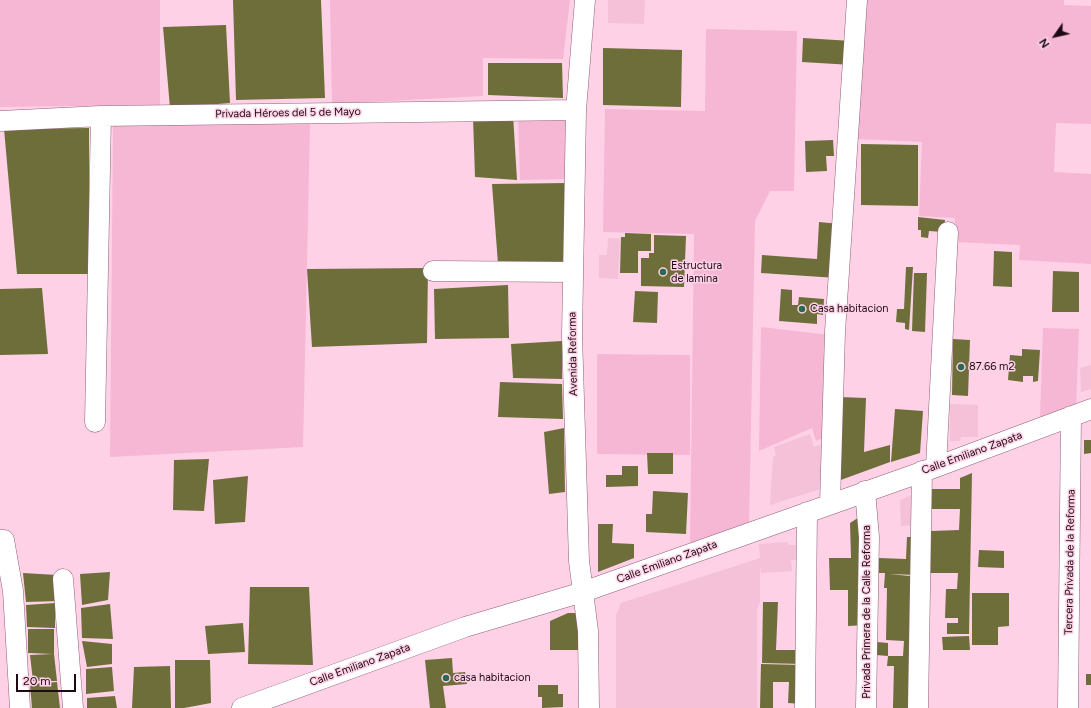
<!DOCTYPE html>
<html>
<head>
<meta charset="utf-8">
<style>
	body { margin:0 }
	#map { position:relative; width:1091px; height:708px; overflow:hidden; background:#fed1e6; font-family:Figtree,sans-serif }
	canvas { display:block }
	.north { position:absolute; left:1035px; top:16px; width:40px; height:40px; -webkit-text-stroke:3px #fed1e6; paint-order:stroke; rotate:236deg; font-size:11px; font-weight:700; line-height:16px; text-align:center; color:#1d0a14 }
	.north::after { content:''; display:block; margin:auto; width:14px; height:18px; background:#1d0a14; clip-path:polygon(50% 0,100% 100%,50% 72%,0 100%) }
	.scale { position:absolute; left:16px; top:674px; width:60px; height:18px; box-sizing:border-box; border:2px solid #1d0a14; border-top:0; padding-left:5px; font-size:12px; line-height:14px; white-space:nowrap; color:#1d0a14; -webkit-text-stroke:3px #fed1e6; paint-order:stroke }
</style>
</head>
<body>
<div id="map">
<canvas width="1091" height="708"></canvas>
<div class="north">N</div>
<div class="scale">20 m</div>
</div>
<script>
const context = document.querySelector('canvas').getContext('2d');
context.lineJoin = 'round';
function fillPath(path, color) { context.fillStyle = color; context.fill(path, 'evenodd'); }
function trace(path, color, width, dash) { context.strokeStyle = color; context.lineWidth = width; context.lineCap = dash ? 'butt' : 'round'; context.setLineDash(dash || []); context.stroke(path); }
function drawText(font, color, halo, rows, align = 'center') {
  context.font = font + ' Figtree,sans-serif'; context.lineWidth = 3; context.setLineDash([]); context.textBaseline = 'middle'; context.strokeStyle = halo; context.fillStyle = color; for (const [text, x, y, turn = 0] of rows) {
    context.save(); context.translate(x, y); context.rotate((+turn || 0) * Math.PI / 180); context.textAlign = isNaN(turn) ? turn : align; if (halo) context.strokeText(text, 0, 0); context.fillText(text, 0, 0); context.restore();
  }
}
fillPath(new Path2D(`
	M608,0H645L644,24L608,23Z
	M608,238L620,239L618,279L599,278V255H607Z
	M1091,365V389L1081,392L1080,368Z
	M950,404L978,405V437H961L960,441H950Z
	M810,434L814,447L825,443L824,488L770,505L773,457L776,455L774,447Z
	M919,492V525L901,526L900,500Z
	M788,542L789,545H798L799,560H791L792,571L761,573L760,564V602L757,610V708H616V615L621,603L760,558L759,544Z`), '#f4c1d9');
fillPath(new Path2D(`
	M0,0H160V105L0,107Z
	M330,0H570L563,59L483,58V96L332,104Z
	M863,0H1064V5L1091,6V124L1056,123L1054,172L1091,174V264L1019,260L1020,245L954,242L955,218L919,216L922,142L857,139Z
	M706,29L797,31L794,191H770L755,221L749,525L690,544L694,234L603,232L605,109L705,111Z
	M518,116H569L566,179L520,180Z
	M310,124L303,447L110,457L113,125Z
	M761,327L829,335L825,437L816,441L812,428L759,451Z
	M1043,328L1079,329L1076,406L1040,417Z
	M597,354L690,355V455L597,454Z`), '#f6b7d5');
fillPath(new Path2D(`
	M233,0H321L325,98L236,100Z
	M226,25L230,103L170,108L163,27Z
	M803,38L852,41V65L802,62Z
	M603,48L682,50L681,107L603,105Z
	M488,63H562L563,98L488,95Z
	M513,115L517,180L475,177L473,117Z
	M89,128V274H17L4,129Z
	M833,140L834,156H826L827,171L806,172L805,141Z
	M861,144L918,145V206L861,205Z
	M567,183L568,265L498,264L492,184Z
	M918,217L945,220L944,232L929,231L928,238L921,237V230H918Z
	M819,222L840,224L837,278L761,273L762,255L817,259Z
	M625,233L651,234V251H638V273H620L621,237H625Z
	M654,235L686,236L684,287L641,286V258H649V253H654Z
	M994,251L1012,252V287L993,286Z
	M906,267H913L909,330L905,329V323L896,322L897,309H904Z
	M428,268L427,343L312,347L307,269Z
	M1053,271L1079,272V312H1052Z
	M914,273H927L925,332L912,331Z
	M508,285L509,338L435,339L434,289Z
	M42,288L48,354L0,355V289Z
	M781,289L792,290V305H798L799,297L824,299L823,315L817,314V324L779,321Z
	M635,291L658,292L657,323L633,322Z
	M953,339L970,340L968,396L952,395Z
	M562,341V379L513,378L511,344Z
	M1022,349L1040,350L1038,381L1033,382V376H1023V382L1008,380L1010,355L1022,356Z
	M500,382L562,384L563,419L498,417Z
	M839,397L866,398L864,452L890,445V462L838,481Z
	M895,409L923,411L920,453L891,462Z
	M564,428L565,492L549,494L544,432Z
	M1084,440H1091V453L1084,454Z
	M647,453H673V474H648Z
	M209,459L204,511L173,510L174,460Z
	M622,466H638V486L606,487V475H622Z
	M972,473L969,634H947V623H958V618H945L946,589H957L958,573H930L931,531L959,530L960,509H930V489H960V478Z
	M248,476L245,522L215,524L213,480Z
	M653,491L688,493L686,534L646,532V514H652Z
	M864,514L866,625L848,626V590H830L829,558H851L850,523Z
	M598,524H613L612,543L634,544V558L598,572Z
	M907,537H917L916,575L889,574L910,576V586H917L909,627L916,628L915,708H893L894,666H887L888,656L876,655L877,642L888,643V656H903L904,641L886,640L887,588H884L885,573H879V558L906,559Z
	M979,550L1004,551V568L978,567Z
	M110,572L108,600L82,605L80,574Z
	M23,573L57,575L59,601L26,602Z
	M250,587H309L313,665L248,664Z
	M972,593H1009V626L998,627V645H972Z
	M763,602H778L776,650H802V664L762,663Z
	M55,603V628L27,627L26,605Z
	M110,604L113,639L82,638L81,608Z
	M568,613H581V650H550V621Z
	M243,623L245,652L208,654L205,626Z
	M28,629H54V654L57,681H33L30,655L53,654L28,653Z
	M969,636L970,650H943L942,637Z
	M82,641L112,644V664L87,667Z
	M452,658L453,673L465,672L467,684L443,686L446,708H430L425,660Z
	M175,660H210L211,703L184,708H175Z
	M761,664L803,665L802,704L788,703L789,682H773V708H760Z
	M170,666L171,708H132L134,667Z
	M112,667L114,691L86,694V669Z
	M1086,674H1091V685H1086Z
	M57,682L60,708H32L30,684Z
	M538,685H558V694H563V707L542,708V697H538Z
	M115,696L117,708H87V698Z`), '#6e6e3b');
const minor = new Path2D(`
	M585,0L576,110L572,335L579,561L588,631L589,708
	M0,121L101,116L576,110
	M433,271L573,272
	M95,422L101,116
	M936,467L948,232
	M865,491L869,537L866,708
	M830,504L835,332L857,0
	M0,540H4L13,591L20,708
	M63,579L73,708
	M242,708L465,627L583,592L936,467L1091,409
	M805,708L807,512
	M918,708L922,471
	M1068,708L1071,416`);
trace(minor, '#905f77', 21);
trace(minor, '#fff', 20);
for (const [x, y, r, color] of [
	[663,272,4,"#2a6853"],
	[802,309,4,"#2a6853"],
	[961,367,4,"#2a6853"],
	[446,678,4,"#2a6853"]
]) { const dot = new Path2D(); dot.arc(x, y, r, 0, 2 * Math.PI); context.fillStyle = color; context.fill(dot); trace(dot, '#fed1e6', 1.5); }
drawText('11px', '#1d0a14', '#fed1e6', [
	["Privada Héroes del 5 de Mayo",288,113,-1],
	["Avenida Reforma",573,354,-91],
	["Calle Emiliano Zapata",972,453,-20],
	["Calle Emiliano Zapata",667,562,-20],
	["Tercera Privada de la Reforma",1070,562,-89],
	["Privada Primera de la Calle Reforma",867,612,-90],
	["Calle Emiliano Zapata",360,665,-20]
]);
drawText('11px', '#1d0a14', '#fed1e6', [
	["Estructura",671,266],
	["de lamina",671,279],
	["Casa habitacion",810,309],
	["87.66 m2",969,367],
	["casa habitacion",454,678]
], 'left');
</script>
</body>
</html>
